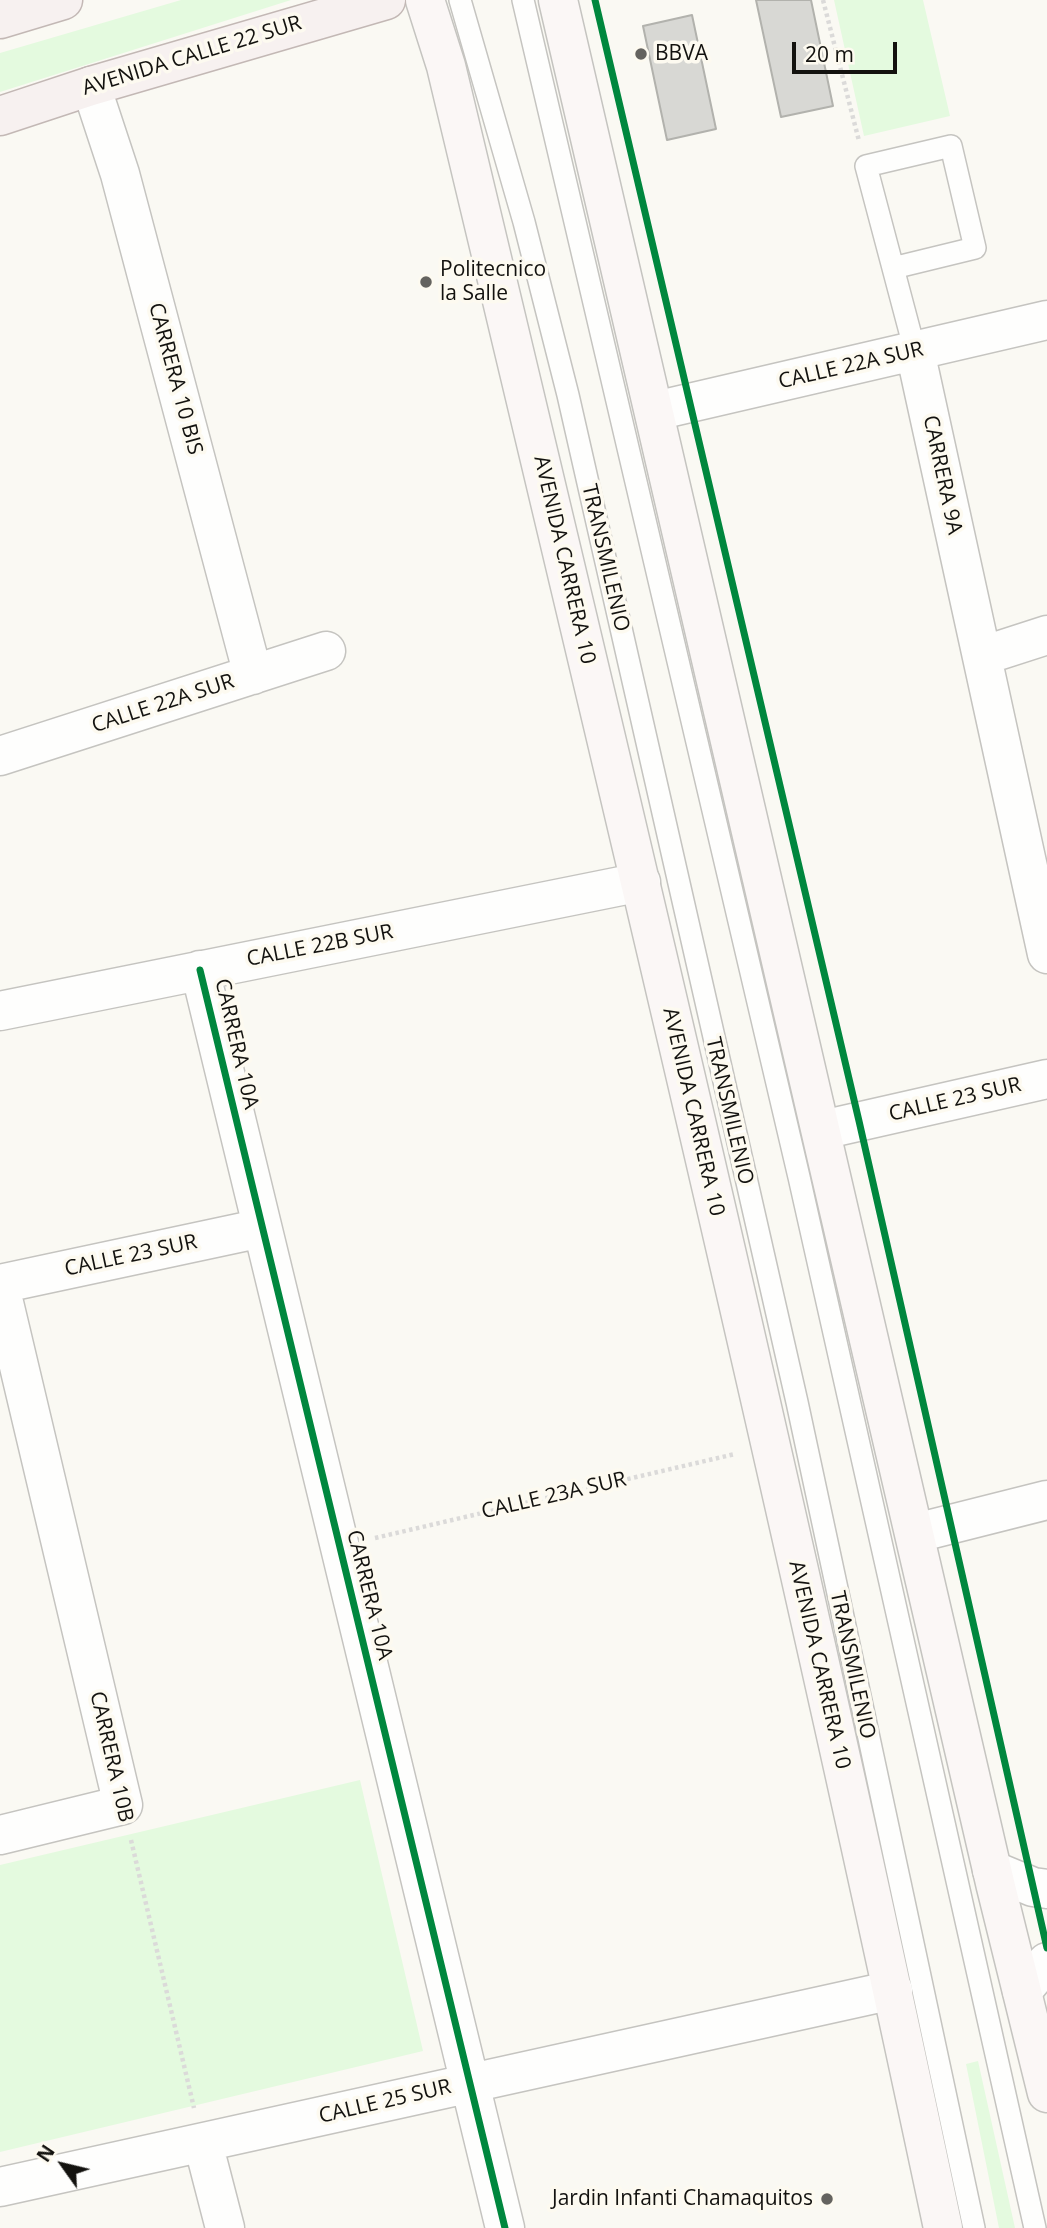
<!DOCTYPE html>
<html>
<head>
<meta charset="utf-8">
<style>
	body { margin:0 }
	#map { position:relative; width:1047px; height:2228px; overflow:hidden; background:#faf9f3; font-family:"Open Sans",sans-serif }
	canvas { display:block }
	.north { position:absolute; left:28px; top:2130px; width:70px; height:70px; -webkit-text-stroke:5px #fdfaf0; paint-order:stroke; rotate:304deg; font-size:19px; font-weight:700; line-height:28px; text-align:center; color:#13120f }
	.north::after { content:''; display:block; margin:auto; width:24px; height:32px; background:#13120f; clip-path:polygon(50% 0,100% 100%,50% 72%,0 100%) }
	.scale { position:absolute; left:792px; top:42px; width:105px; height:32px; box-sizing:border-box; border:4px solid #13120f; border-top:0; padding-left:9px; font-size:21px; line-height:24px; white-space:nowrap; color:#13120f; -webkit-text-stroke:5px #fdfaf0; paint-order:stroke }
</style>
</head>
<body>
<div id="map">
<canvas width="1047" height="2228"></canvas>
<div class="north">N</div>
<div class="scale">20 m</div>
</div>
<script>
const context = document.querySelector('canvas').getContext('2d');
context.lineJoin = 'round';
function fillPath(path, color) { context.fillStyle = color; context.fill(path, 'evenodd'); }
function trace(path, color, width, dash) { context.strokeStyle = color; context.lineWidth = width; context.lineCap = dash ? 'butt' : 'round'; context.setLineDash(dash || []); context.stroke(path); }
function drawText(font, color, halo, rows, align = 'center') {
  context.font = font + ' "Open Sans",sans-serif'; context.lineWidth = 7; context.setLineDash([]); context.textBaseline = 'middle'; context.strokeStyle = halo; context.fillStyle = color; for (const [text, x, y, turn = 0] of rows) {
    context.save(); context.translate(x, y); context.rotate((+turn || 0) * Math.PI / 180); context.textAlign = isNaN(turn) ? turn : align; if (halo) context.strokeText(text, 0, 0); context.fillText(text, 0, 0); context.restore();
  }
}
fillPath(new Path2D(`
	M181,0H291L0,92V53Z
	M834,0H923L950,116L864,136Z
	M360,1780L423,2051L0,2152V1865Z
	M978,2061L1015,2228H999L966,2064Z`), '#e4fadf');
const building = new Path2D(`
	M756,0H811L833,106L781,117Z
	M692,15L716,129L667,140L643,26Z`);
fillPath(building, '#d8d8d4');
trace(building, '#b2b2ad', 2);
const service = new Path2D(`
	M460,0L524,222L568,395L797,1402L974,2228
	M523,0L799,1177L1035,2228
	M893,268L975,248L951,146L866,166L915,351`);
const minor = new Path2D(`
	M91,86L120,174L253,675
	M915,351L1047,954
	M655,411L1047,320
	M982,656L1047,635
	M0,756L326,651
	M200,970L505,2228
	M0,1011L641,882
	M822,1130L1047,1079
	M0,1284L262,1228
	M0,1286L123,1805L0,1835
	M916,1533L1047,1500
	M992,1870L1033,1887L1047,1889
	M1022,1991L1047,1962
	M203,2143L225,2228
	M0,2187L893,1990`);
const secondary = new Path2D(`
	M425,0L446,66C618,785 790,1504 943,2228
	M558,0L996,1887L1047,2093`);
const primary = new Path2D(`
	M0,19L63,0
	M0,116L91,86L386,0`);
trace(service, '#c5c4c0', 24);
trace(minor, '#c5c4c0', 41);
trace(secondary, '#c5c4c0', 41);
trace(primary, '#c3b8b5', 41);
trace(new Path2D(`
	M823,0L859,141
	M375,1538L735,1454
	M131,1840L194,2108`), '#dbdad9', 4.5, [3.5, 3.5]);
trace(service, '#fefefd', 21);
trace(minor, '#fefefd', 38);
trace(secondary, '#fbf7f6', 38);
trace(primary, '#f7f1f0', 38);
trace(new Path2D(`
	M595,0L859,1121L1047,1948
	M200,970L505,2228`), '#00873e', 7);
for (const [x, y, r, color] of [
	[641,54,7,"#64635f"],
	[426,282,7,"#64635f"],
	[827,2199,7,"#64635f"]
]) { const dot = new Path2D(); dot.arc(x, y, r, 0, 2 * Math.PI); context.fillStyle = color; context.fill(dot); trace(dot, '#fdfaf0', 2.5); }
drawText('21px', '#13120f', '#fdfaf0', [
	["BBVA",655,54],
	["Politecnico",440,270],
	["la Salle",440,294],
	["Jardin Infanti Chamaquitos",813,2199,"right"]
], 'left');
drawText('21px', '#13120f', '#fdfaf0', [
	["AVENIDA CALLE 22 SUR",192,56,-17],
	["CALLE 22A SUR",851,366,-13],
	["CARRERA 10 BIS",175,379,75],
	["CARRERA 9A",942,475,78],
	["TRANSMILENIO",605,558,77],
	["AVENIDA CARRERA 10",564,560,77],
	["CALLE 22A SUR",163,704,-18],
	["CALLE 22B SUR",320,946,-11],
	["CARRERA 10A",236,1044,77],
	["CALLE 23 SUR",955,1100,-13],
	["TRANSMILENIO",729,1111,77],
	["AVENIDA CARRERA 10",693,1112,77],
	["CALLE 23 SUR",131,1256,-12],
	["CALLE 23A SUR",554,1496,-13],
	["CARRERA 10A",369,1595,76],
	["AVENIDA CARRERA 10",819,1665,77],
	["TRANSMILENIO",852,1665,78],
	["CARRERA 10B",111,1757,77],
	["CALLE 25 SUR",385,2102,-13]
]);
</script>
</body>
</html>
